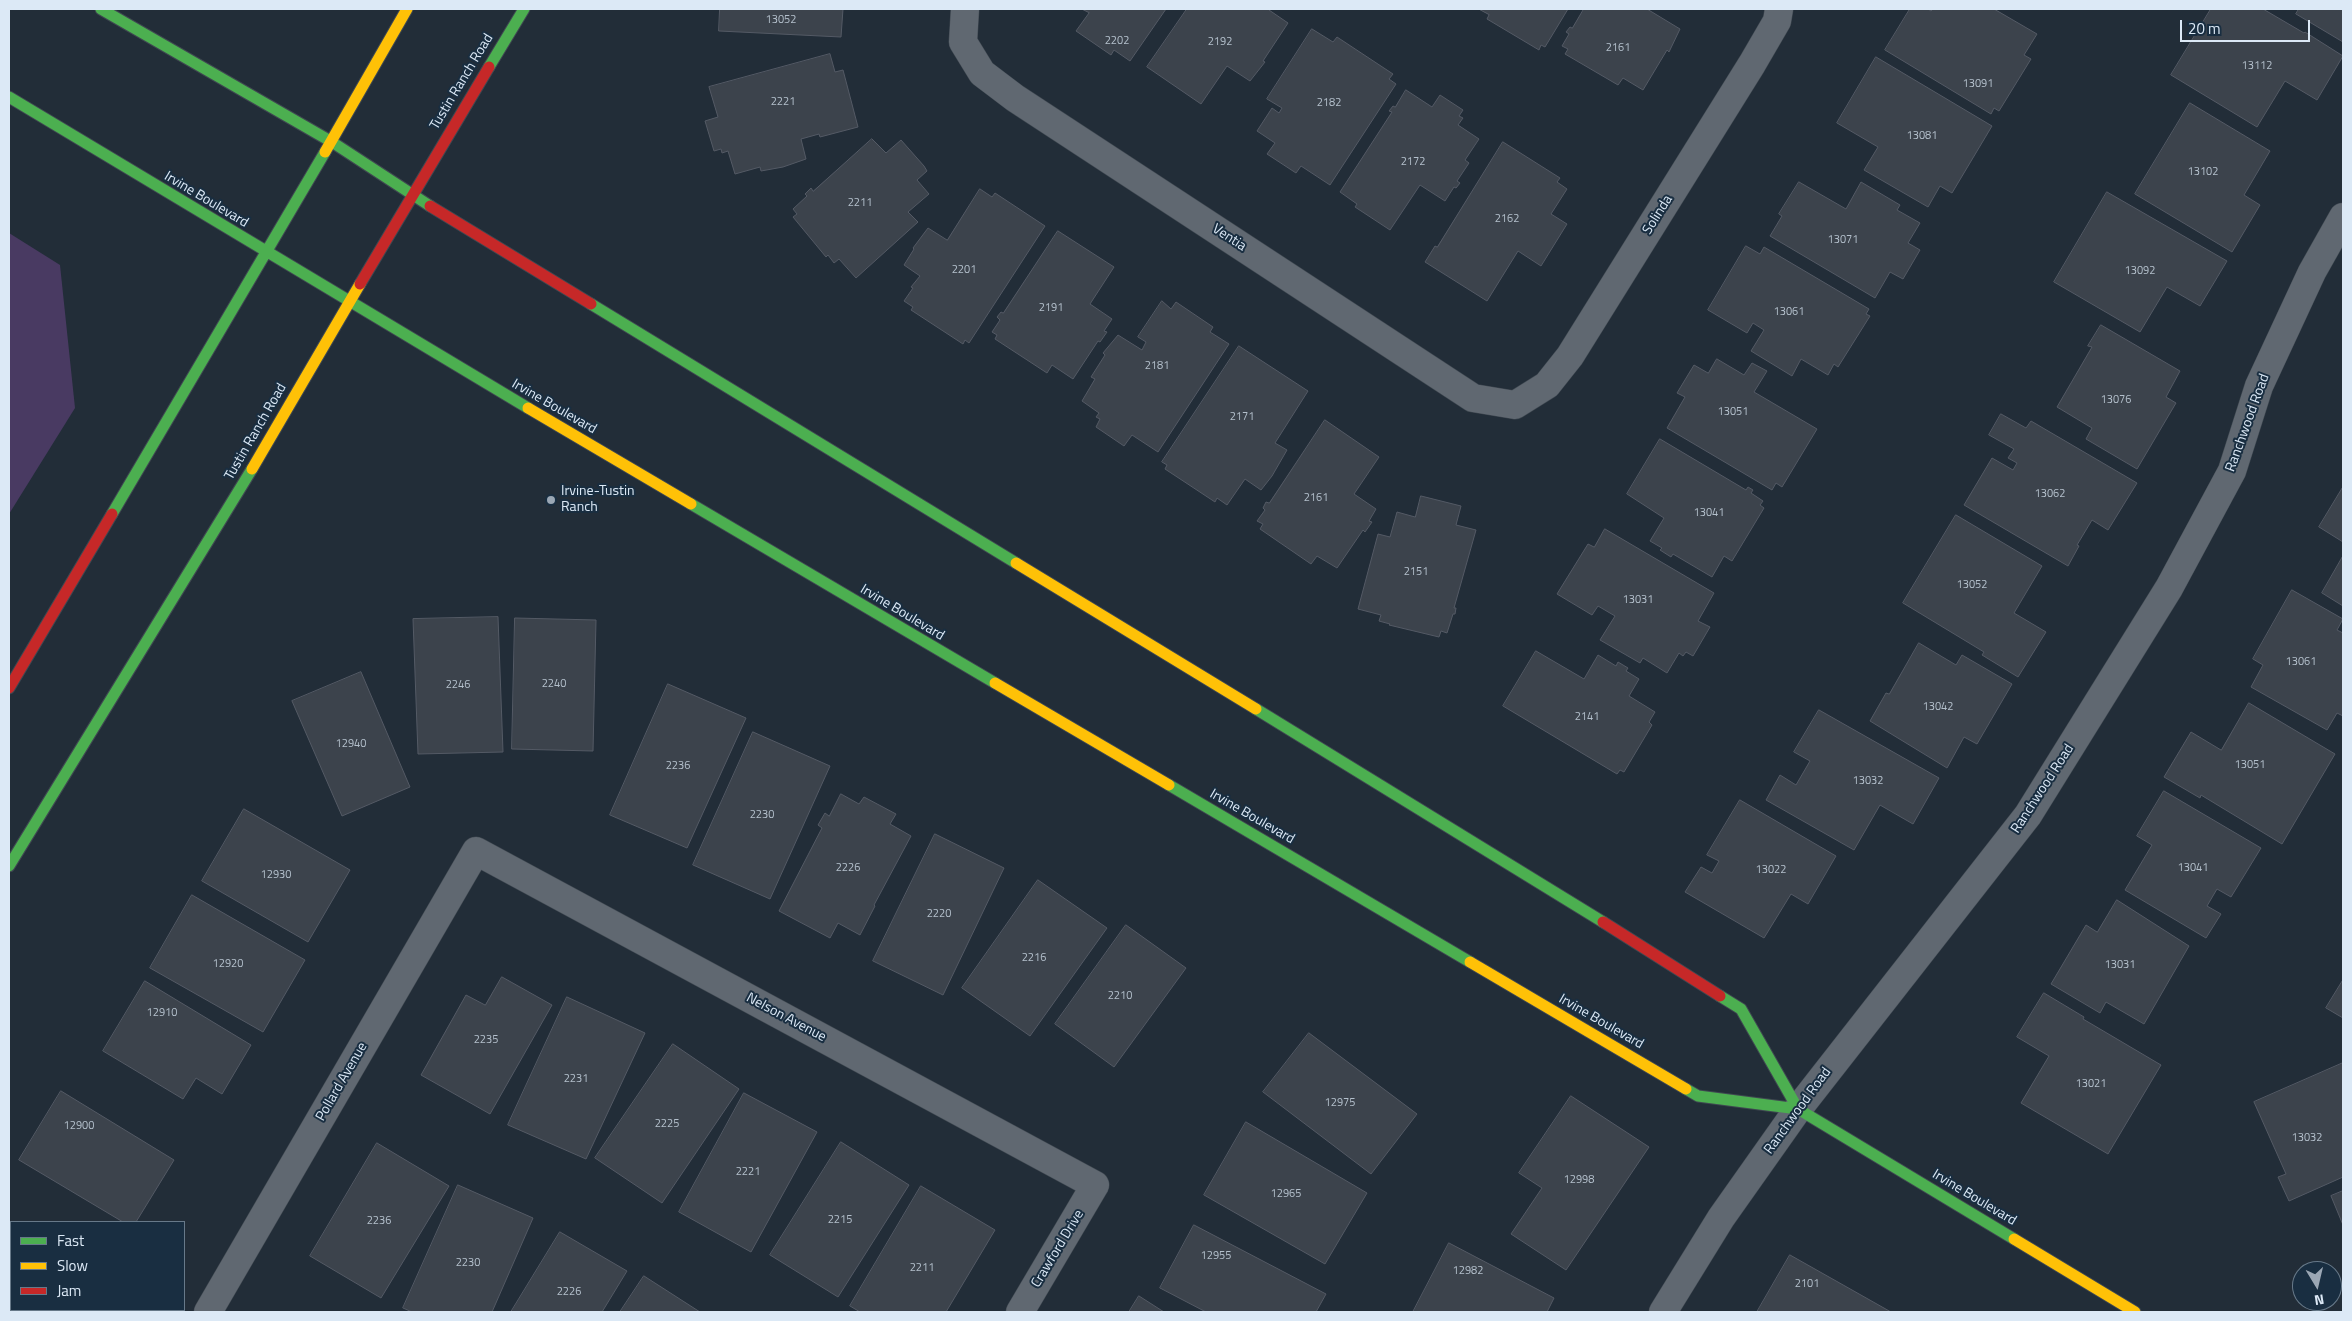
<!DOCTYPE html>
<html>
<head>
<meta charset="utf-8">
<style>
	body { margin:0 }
	#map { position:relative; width:2352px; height:1321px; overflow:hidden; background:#222d38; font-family:"Titillium Web",sans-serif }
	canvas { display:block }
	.frame { position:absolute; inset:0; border:10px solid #dce9f6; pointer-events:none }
	.legend { position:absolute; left:10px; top:1221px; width:175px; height:90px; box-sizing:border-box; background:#192e41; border:1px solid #677989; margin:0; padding:6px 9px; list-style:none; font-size:15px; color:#dce9f6 }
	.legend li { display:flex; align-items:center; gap:10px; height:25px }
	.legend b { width:25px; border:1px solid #677989 }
	.north { position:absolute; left:2292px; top:1261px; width:50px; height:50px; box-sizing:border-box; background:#192e41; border:1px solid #677989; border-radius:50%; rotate:171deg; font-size:14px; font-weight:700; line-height:20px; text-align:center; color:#dce9f6 }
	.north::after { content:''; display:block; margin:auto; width:18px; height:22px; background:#9ba7b4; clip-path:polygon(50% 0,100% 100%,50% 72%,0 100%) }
	.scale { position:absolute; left:2180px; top:20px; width:130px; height:22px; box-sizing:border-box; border:2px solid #dce9f6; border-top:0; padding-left:6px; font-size:15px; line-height:18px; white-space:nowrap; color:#dce9f6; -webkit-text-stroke:4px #192e41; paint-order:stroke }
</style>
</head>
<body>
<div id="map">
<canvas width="2352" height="1321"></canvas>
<div class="frame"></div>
<ul class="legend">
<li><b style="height:6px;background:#4caf50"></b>Fast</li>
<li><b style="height:6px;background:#ffc107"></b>Slow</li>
<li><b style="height:6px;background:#c62828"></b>Jam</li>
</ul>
<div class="north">N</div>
<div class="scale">20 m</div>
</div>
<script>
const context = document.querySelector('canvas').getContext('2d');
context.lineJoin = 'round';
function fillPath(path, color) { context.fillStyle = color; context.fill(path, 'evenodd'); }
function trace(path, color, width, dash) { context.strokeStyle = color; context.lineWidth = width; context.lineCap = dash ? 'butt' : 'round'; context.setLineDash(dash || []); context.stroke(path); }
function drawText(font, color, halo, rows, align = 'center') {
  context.font = font + ' "Titillium Web",sans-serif'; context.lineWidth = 4; context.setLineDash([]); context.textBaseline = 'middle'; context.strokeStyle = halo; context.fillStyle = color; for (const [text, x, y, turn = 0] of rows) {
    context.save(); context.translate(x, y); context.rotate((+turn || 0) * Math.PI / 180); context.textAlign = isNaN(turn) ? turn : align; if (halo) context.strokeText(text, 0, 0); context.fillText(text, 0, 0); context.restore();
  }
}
fillPath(new Path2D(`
	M9,233L60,265L75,408L9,514Z`), '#493a62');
const building = new Path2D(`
	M720,9H843L841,37L719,31Z
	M1082,9H1166L1130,61L1114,50L1111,55L1076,31L1089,13Z
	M1187,9H1270L1269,10L1288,23L1263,61L1265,62L1250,81L1227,66L1201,104L1147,67Z
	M1479,9H1568L1545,47L1541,45L1539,50L1487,19L1489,15Z
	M1584,9H1647L1680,29L1669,52L1667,50L1643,90L1623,78L1618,85L1565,54L1568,49L1562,46L1569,34L1566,32L1570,27L1572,28Z
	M1910,9H1928L1931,11L1933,9H1994L2037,34L2024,55L2031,59L1999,111L1994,108L1991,114L1885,50Z
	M2211,9H2263L2304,33L2305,32L2343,56L2317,100L2285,81L2257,127L2171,75Z
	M2299,9H2343V42L2296,14Z
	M1312,29L1333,42L1337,37L1393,74L1389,79L1396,84L1330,185L1301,166L1296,173L1267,154L1275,143L1257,131L1272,108L1279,113L1282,108L1267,99Z
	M830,54L835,72L843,70L858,127L820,137L819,134L801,139L806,159L783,167L761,171L760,167L735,174L728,151L722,153L721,149L714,151L705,121L718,117L709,87Z
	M1876,57L1992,126L1952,193L1940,186L1928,207L1864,170L1878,147L1837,123Z
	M1406,90L1432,107L1440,95L1463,110L1459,116L1463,118L1458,125L1479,139L1465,160L1469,163L1457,181L1460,183L1456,188L1454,187L1445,201L1420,185L1390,230L1355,207L1357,204L1340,192L1392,112L1389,111L1393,106L1395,107Z
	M2190,103L2270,151L2244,195L2260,205L2232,252L2135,194Z
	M872,139L886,153L901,140L924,166L927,171L917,180L929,194L908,212L918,222L856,278L839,259L834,263L828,255L826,257L793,217L797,214L793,209L807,196L805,194L811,188L813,191Z
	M1503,142L1560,178L1557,182L1567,189L1551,214L1567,224L1541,266L1518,251L1487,301L1425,262L1435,246L1437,247Z
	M1799,182L1846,209L1861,182L1900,205L1897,210L1920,223L1908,243L1920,250L1903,279L1890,272L1875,298L1770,236L1782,216L1779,214Z
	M980,189L992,197L995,193L1045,226L969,343L965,340L963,344L911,310L913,307L904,301L913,288L911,287L920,276L904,265L914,249L913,248L928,228L947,240Z
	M2107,192L2227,261L2200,306L2167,287L2140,332L2054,282Z
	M1058,231L1114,267L1090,304L1112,319L1104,331L1107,332L1100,342L1098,341L1073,379L1052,365L1047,373L995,339L997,335L992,332L1000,320L997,317L1001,312L1003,313Z
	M1746,246L1760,254L1764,247L1869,309L1866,314L1870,316L1838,367L1834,364L1828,375L1801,359L1792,376L1751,351L1764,330L1753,323L1747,333L1708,310Z
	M1162,301L1171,309L1176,302L1213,327L1210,332L1229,344L1158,452L1132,435L1124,446L1096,427L1100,419L1096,417L1099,413L1082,401L1095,379L1091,377L1105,355L1103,353L1118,335L1142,350L1146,342L1138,337Z
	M2101,325L2180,371L2166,397L2176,403L2137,469L2086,439L2092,428L2057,407L2092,347L2088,346Z
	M1239,346L1308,391L1275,443L1287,450L1272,476L1261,490L1245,479L1227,505L1217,498L1215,502L1165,469L1167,465L1162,462Z
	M1717,359L1744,375L1752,363L1767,371L1754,392L1817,429L1782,487L1776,483L1772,490L1667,428L1685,397L1677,393L1694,365L1708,373Z
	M2001,414L2026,428L2031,421L2137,483L2108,530L2092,520L2077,545L2079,546L2068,566L1964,505L1992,458L2013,470L2017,463L2008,458L2014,449L1989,435Z
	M1325,420L1379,457L1354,494L1376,509L1369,521L1372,522L1365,532L1363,530L1337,568L1317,556L1311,564L1260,529L1263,524L1257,521L1265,510L1263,508L1266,502L1269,503Z
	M1660,439L1746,490L1748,487L1753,490L1751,493L1763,501L1760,505L1764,508L1732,561L1724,556L1712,577L1673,554L1671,557L1660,550L1662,548L1650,541L1664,518L1627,494Z
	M2343,487V542L2319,527Z
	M1421,496L1461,506L1456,525L1476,530L1454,608H1456L1455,614H1453L1447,633L1441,631L1439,637L1389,625L1390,624L1379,621L1381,615L1358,609L1378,534L1390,537L1397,512L1415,517Z
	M1956,515L2042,566L2014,613L2046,632L2018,677L1982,655L1984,652L1903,603Z
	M1605,529L1714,593L1698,621L1710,627L1693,656L1686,652L1683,656L1679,653L1667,673L1643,658L1640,663L1600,640L1615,616L1598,606L1592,615L1557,594L1588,544L1594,547Z
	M2343,556V606L2322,593Z
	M2292,590L2343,619L2337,630L2343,633V716L2337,713L2327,730L2251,687L2263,665L2253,659Z
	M498,617L503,752L418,754L413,619Z
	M515,618L596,620L593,751L512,749Z
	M1919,643L1956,665L1962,655L2012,684L1977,744L1964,737L1947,768L1870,721L1886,693L1889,694Z
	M1536,651L1584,679L1598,655L1616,666L1618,662L1628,668L1626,671L1639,679L1629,696L1655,712L1649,722L1652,725L1624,772L1620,770L1617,774L1503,706Z
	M361,672L410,787L342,816L292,701Z
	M668,684L746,718L687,848L610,815Z
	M2249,703L2335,754L2282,844L2201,795L2200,798L2164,777L2191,732L2221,750Z
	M1819,710L1939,778L1913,824L1880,805L1854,850L1766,800L1780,775L1796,785L1810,761L1794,752Z
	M753,732L830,766L770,899L693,865Z
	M2164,791L2261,848L2231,897L2217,889L2207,906L2221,914L2206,938L2125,890L2152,845L2137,836Z
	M841,794L859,804L864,797L896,814L890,824L911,836L874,905L875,906L860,935L838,923L830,938L779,911L822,828L818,825L825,813L829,816Z
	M1740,800L1836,856L1808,904L1791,894L1764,938L1685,892L1701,867L1712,873L1719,861L1707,855Z
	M244,809L350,870L308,942L202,881Z
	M935,834L1004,868L943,995L873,961Z
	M1038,880L1107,928L1030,1036L962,988Z
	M192,895L305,960L263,1032L150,968Z
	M2117,900L2189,946L2144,1024L2106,1002L2100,1013L2051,984L2086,925L2097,932Z
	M1126,925L1186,968L1114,1067L1055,1024Z
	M502,977L552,1005L490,1114L421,1075L466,995L485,1005Z
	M2343,980V1018L2326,1008Z
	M145,981L251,1045L222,1094L196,1078L183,1099L103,1051Z
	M2044,993L2084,1017L2083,1019L2161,1065L2108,1154L2021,1103L2049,1056L2017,1037Z
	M567,997L645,1033L586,1159L508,1125Z
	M1309,1033L1417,1114L1371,1174L1263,1092Z
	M673,1044L739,1089L662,1203L595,1158Z
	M2343,1063V1177L2289,1201L2278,1177L2286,1174L2254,1102Z
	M61,1091L174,1160L136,1222H123L19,1160Z
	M744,1093L817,1132L751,1252L679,1212Z
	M1571,1096L1649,1147L1566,1270L1511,1234L1542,1188L1519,1173Z
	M1246,1122L1367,1193L1325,1264L1204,1195Z
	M841,1142L909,1185L838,1297L770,1255Z
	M377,1143L449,1186L381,1298L310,1256Z
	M458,1185L533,1218L492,1312H412L403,1308Z
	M921,1186L995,1230L946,1312H860L850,1306Z
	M2343,1191V1225L2331,1196Z
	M1194,1225L1326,1294L1316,1312H1206L1160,1288Z
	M560,1232L627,1271L602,1312H511Z
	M1449,1243L1554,1298L1547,1312H1413Z
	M1790,1255L1891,1312H1757Z
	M644,1276L700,1312H620Z
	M11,1295V1310H106L107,1312H9V1296Z
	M1139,1296L1164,1312H1129Z`);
fillPath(building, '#3c434c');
trace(building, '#545a65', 1);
const street = new Path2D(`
	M965,9L963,42L982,73L1015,98L1473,398L1515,405L1547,385L1570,356L1752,64L1777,21L1779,9
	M208,1312L476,851L1095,1185L1020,1312
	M1663,1312L1721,1218L1798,1109L2028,815L2169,588L2232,471L2259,386L2312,272L2343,217`);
const fast = new Path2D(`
	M101,9L332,142L430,206
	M489,67L524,9
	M9,97L528,408
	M591,304L1016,563
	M691,504L995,683
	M112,514L325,152
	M1256,709L1603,922
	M1169,785L1470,962
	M9,866L252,469
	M1720,996L1741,1009L1798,1109
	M1686,1089L1698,1096L1798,1109L2014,1239`);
const slow = new Path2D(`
	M325,152L407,9
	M528,408L691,504
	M252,469L360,284
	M1016,563L1256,709
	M995,683L1169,785
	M1470,962L1686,1089
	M2014,1239L2135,1312`);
const jam = new Path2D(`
	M430,206L591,304
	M360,284L489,67
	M9,688L112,514
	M1603,922L1720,996`);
trace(street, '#3f4851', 29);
trace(fast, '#3f4851', 13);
trace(slow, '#3f4851', 13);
trace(jam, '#3f4851', 13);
trace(street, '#606871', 28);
trace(fast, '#4caf50', 11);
trace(slow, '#ffc107', 11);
trace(jam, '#c62828', 11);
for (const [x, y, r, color] of [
	[551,500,5,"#9ba7b4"]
]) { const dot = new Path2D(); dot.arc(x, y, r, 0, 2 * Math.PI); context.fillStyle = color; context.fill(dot); trace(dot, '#192e41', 2); }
drawText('11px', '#b4c0cc', null, [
	["13052",781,20],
	["2202",1117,41],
	["2192",1220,42],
	["2161",1618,48],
	["13112",2257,66],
	["13091",1978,84],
	["2221",783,102],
	["2182",1329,103],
	["13081",1922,136],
	["2172",1413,162],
	["13102",2203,172],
	["2211",860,203],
	["2162",1507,219],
	["13071",1843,240],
	["2201",964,270],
	["13092",2140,271],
	["2191",1051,308],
	["13061",1789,312],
	["2181",1157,366],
	["13076",2116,400],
	["13051",1733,412],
	["2171",1242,417],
	["13062",2050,494],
	["2161",1316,498],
	["13041",1709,513],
	["2151",1416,572],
	["13052",1972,585],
	["13031",1638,600],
	["13061",2301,662],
	["2240",554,684],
	["2246",458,685],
	["13042",1938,707],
	["2141",1587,717],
	["12940",351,744],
	["13051",2250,765],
	["2236",678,766],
	["13032",1868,781],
	["2230",762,815],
	["2226",848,868],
	["13041",2193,868],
	["13022",1771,870],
	["12930",276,875],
	["2220",939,914],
	["2216",1034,958],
	["12920",228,964],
	["13031",2120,965],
	["2210",1120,996],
	["12910",162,1013],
	["2235",486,1040],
	["2231",576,1079],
	["13021",2091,1084],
	["12975",1340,1103],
	["2225",667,1124],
	["12900",79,1126],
	["13032",2307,1138],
	["2221",748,1172],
	["12998",1579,1180],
	["12965",1286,1194],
	["2215",840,1220],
	["2236",379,1221],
	["12955",1216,1256],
	["2230",468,1263],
	["2211",922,1268],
	["12982",1468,1271],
	["2101",1807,1284],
	["2226",569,1292]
]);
drawText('14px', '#dce9f6', '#192e41', [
	["Tustin Ranch Road",462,82,-59],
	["Irvine Boulevard",206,200,31],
	["Solinda",1658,215,-58],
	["Ventia",1229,238,33],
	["Irvine Boulevard",554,407,30],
	["Ranchwood Road",2248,423,-70],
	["Tustin Ranch Road",256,432,-60],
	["Irvine Boulevard",902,613,31],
	["Ranchwood Road",2043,789,-57],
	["Irvine Boulevard",1252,817,30],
	["Nelson Avenue",786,1018,28],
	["Irvine Boulevard",1601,1022,30],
	["Pollard Avenue",342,1082,-60],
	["Ranchwood Road",1798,1111,-54],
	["Irvine Boulevard",1974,1198,31],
	["Crawford Drive",1058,1249,-59]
]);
drawText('14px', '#dce9f6', '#192e41', [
	["Irvine-Tustin",561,492],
	["Ranch",561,508]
], 'left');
</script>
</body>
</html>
